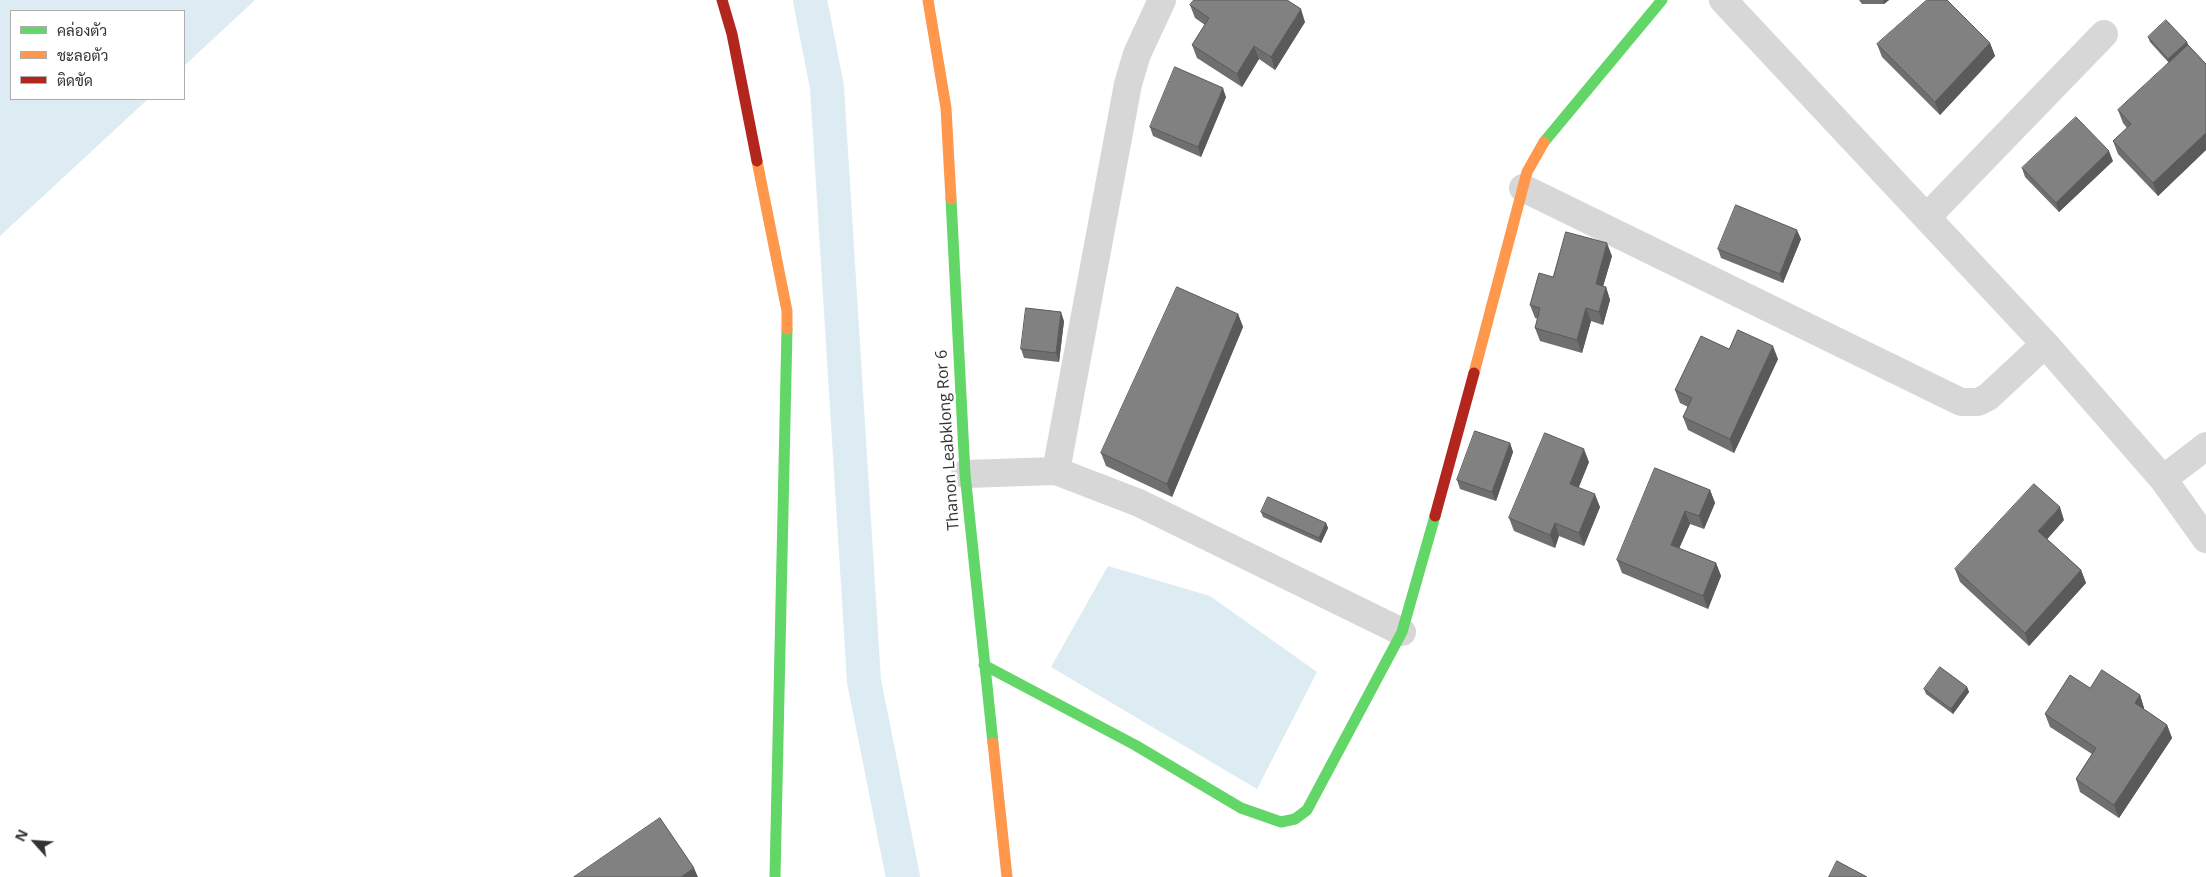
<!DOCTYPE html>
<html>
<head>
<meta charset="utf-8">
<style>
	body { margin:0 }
	#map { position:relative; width:2206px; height:877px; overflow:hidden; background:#fff; font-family:"Open Sans",Sarabun,sans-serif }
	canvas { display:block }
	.legend { position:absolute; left:10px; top:10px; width:175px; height:90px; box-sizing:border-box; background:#fff; border:1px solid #adadad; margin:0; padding:6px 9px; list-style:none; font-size:15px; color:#333 }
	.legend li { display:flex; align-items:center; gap:10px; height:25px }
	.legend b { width:25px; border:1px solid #adadad }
	.north { position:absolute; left:10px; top:817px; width:50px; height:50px; -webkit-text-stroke:4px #fff; paint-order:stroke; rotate:296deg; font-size:14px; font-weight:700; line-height:20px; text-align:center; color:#333 }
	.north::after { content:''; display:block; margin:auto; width:18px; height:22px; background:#333; clip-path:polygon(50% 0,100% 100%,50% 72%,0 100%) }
</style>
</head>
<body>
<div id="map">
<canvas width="2206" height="877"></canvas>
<ul class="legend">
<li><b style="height:6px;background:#63d668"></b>คล่องตัว</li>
<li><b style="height:6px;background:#ff974d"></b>ชะลอตัว</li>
<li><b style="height:6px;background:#b3261e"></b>ติดขัด</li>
</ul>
<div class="north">N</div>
</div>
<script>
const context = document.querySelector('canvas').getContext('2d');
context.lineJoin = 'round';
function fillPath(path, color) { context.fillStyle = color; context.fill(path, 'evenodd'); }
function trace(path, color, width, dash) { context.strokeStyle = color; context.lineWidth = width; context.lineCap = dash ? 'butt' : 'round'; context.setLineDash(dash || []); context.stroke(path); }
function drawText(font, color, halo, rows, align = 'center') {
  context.font = font + ' "Open Sans",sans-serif'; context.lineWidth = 5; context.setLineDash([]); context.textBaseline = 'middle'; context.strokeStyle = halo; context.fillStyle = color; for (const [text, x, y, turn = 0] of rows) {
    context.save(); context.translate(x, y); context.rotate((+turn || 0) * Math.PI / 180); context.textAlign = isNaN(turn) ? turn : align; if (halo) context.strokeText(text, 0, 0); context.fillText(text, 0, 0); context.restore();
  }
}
fillPath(new Path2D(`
	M0,0H255L184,66V11H11V99H148L0,236Z
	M1108,566L1210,596L1317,672L1257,789L1051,667Z`), '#ddebf3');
trace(new Path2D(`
	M810,0L827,87L864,681L903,877`), '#ddebf3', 34);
trace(new Path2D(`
	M1723,0L2045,344L2163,479L2206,539
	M1523,188L1961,402H1978L1988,397L2045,344
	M1927,217L2104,34
	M1056,471L1139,503L1402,632
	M965,474L1056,471L1128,84L1137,54L1162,0
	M2163,479L2206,446`), '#d7d7d7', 28);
trace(new Path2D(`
	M1544,142L1662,0
	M951,199L965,474L993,743
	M984,665L1135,745L1241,808L1281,822L1295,819L1307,810L1402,632L1435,516
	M775,877L787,329`), '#63d668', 11);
trace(new Path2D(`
	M928,0L946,108L951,199
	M757,161L787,311V329
	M1474,373L1527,172L1544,142
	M993,743L1007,877`), '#ff974d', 11);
trace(new Path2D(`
	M722,0L732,34L757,161
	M1435,516L1474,373`), '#b3261e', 11);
fillPath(new Path2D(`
	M1859,0H1889L1884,4H1862Z
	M1190,5L1305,22L1275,70L1259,59L1242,87L1197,58L1192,45L1205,25L1195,18Z
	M2148,37L2187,42L2188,45L2206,64V150L2158,196L2118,154L2113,141L2127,128L2123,123L2118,110L2169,63L2150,42Z
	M1990,43L1995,56L1940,115L1882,57L1877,44Z
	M1226,97L1201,157L1153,136L1150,127Z
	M2113,161L2059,212L2025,177L2022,168Z
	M1801,239L1783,283L1721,258L1718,249Z
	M1612,256L1603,286L1606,287L1610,300L1603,325L1591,321L1582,353L1540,341L1535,328L1538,319L1535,318L1530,305L1553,277Z
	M1238,314L1243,327L1172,497L1106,466L1101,453Z
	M1064,321L1059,362L1024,358L1021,349Z
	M1729,349L1778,359L1734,453L1688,430L1683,417L1688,407L1680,403L1675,390Z
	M1510,443L1513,452L1496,501L1460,489L1457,480Z
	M1589,462L1578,487L1600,507L1584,546L1559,536L1555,548L1514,531L1509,518Z
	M1710,490L1715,503L1704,529L1690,524L1679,548L1716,563L1721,576L1708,609L1622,573L1617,560Z
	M1261,512L1326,523L1328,528L1321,543L1263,517Z
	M2064,520L2047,539L2081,570L2086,583L2029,646L1960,582L1955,569Z
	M1967,687L1969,692L1953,714L1926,694L1924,689Z
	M2090,688L2140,695L2144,708V709L2167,725L2172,738L2119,818L2080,792L2076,779L2092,754L2050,727L2045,714Z`), '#6f6f6f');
fillPath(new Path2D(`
	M1883,0H1889L1884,4Z
	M1301,9L1305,22L1275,70L1271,57Z
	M2187,42L2189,47L2170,64L2168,59Z
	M1990,43L1995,56L1940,115L1935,102Z
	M1254,46L1259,59L1242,87L1237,74Z
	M1223,88L1226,97L1201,157L1198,147Z
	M2206,133V150L2158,196L2153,183Z
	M2109,151L2113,161L2059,212L2056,203Z
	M1797,230L1801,239L1783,283L1780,274Z
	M1607,243L1612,256L1600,297L1596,284Z
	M1606,287L1610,300L1603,325L1599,312Z
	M1586,308L1591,321L1582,353L1577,340Z
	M1061,312L1064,321L1059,362L1056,353Z
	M1238,314L1243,327L1172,497L1167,484Z
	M1773,346L1778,359L1734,453L1730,439Z
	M1510,443L1513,452L1496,501L1492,492Z
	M1584,449L1589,462L1575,497L1570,484Z
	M1710,490L1715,503L1704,529L1699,516Z
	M1595,494L1600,507L1584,546L1579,533Z
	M2060,507L2064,520L2043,544L2038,531Z
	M1685,511L1690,524L1675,558L1671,545Z
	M1326,523L1328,528L1321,543L1319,538Z
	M1555,523L1559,536L1555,548L1550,535Z
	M1716,563L1721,576L1708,609L1703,596Z
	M2081,570L2086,583L2029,646L2025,633Z
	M1967,687L1969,692L1953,714L1951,709Z
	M2140,695L2144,708L2139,716L2135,703Z
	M2167,725L2172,738L2119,818L2114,805Z
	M694,868L698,877H681Z`), '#5a5a5a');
const building = new Path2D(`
	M1194,0H1287L1301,9L1271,57L1254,46L1237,74L1192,45L1209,18L1190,5Z
	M1927,0H1947L1990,43L1935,102L1877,44Z
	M2166,20L2187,42L2168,59L2148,37Z
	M2188,45L2206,64V133L2153,183L2113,141L2131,124L2118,110Z
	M1175,67L1223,88L1198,147L1150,127Z
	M2076,117L2109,151L2056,203L2022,168Z
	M1736,205L1797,230L1780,274L1718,249Z
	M1566,232L1607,243L1596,284L1606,287L1599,312L1586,308L1577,340L1535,328L1540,308L1530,305L1539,273L1553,277Z
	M1177,287L1238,314L1167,484L1101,453Z
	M1026,308L1061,312L1056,353L1021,349Z
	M1738,330L1773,346L1730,439L1683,417L1692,398L1675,390L1701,336L1729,349Z
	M1475,431L1510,443L1492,492L1457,480Z
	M1545,433L1584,449L1570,484L1595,494L1579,533L1555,523L1550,535L1509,518Z
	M1655,468L1710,490L1699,516L1685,511L1671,545L1716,563L1703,596L1617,560Z
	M2034,484L2060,507L2038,531L2081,570L2025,633L1955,569Z
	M1268,497L1326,523L1319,538L1261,512Z
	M1940,667L1967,687L1951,709L1924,689Z
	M2102,670L2140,695L2135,703L2167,725L2114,805L2076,779L2096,748L2045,714L2070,675L2090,688Z
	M660,818L694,868L681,877H574Z
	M1837,861L1867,877H1829Z`);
fillPath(building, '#818181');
trace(building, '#5a5a5a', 1);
drawText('16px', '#333', '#fff', [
	["Thanon Leabklong Ror 6",948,440,-94]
]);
</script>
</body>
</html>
